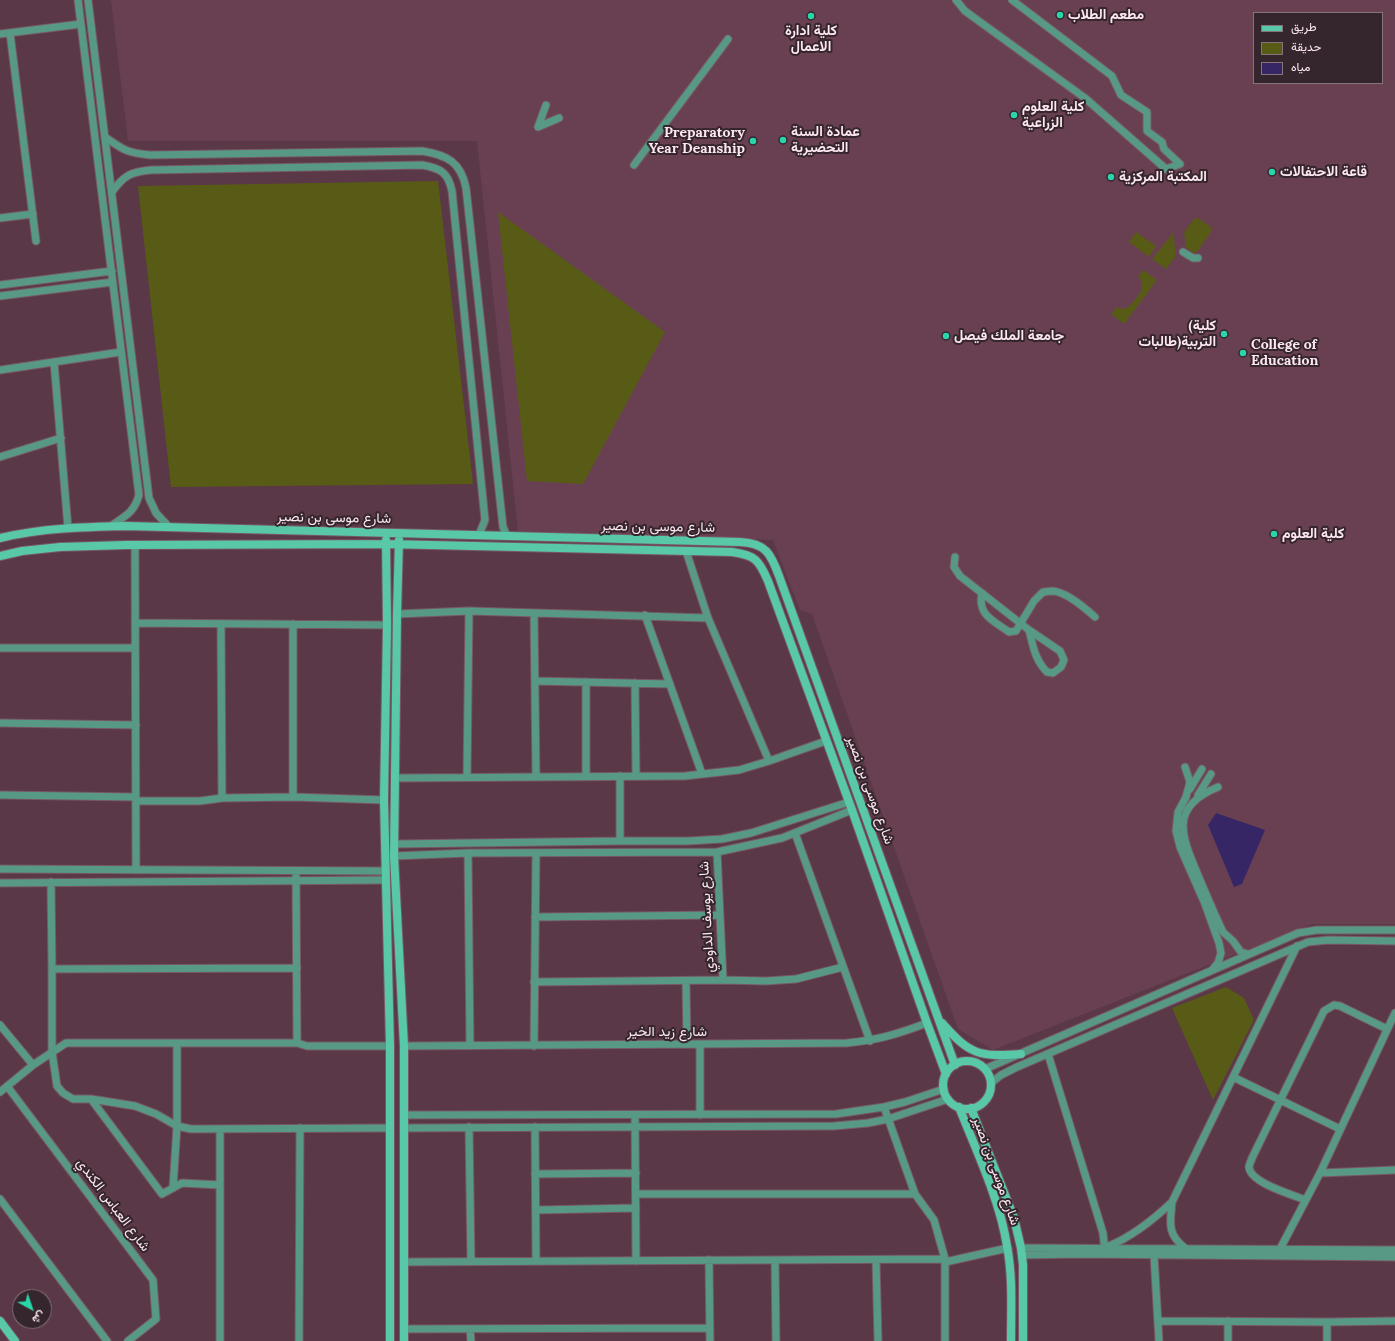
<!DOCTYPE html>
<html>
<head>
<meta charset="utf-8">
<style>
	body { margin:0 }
	#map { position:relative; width:1395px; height:1341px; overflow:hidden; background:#5a3847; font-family:Lora,Vazirmatn,serif }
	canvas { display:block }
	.legend { position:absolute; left:1253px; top:12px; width:130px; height:72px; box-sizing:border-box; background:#35252c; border:1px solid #85737a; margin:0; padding:5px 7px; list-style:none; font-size:12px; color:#fde7f0 }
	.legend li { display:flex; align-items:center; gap:8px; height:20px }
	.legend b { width:20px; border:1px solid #85737a }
	.north { position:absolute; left:12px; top:1289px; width:40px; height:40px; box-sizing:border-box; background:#35252c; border:1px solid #85737a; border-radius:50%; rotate:140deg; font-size:11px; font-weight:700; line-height:16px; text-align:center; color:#fde7f0 }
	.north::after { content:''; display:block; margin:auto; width:14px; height:18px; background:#2ad5ac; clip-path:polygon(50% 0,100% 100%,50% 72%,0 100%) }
</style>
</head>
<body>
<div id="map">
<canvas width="1395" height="1341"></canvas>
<ul class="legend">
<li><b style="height:5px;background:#58c8a8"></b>طريق</li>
<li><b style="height:11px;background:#585b16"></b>حديقة</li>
<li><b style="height:11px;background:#372665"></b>مياه</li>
</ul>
<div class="north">ش</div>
</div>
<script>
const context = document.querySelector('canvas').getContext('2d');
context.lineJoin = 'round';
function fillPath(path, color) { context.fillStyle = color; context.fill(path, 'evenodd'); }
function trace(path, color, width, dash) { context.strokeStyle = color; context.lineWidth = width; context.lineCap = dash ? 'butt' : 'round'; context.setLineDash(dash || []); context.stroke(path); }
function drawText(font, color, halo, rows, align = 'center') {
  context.font = font + ' Lora,Vazirmatn,serif'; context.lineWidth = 4; context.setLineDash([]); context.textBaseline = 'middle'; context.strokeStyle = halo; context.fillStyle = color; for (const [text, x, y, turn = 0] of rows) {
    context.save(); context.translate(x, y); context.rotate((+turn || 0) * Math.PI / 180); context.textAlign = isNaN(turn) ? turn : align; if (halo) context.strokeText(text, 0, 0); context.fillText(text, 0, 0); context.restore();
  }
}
fillPath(new Path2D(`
	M111,0H1395V924H1312L993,1050L958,1029L812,614L800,610L773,540L518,531L477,141H128ZM1254,13H1382V83H1254Z`), '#694052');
fillPath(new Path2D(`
	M438,181L473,484L171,487L138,186Z
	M498,212L665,332L583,484L527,481Z
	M1198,218L1211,227V232L1197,252L1193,253L1186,247L1184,232L1194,219Z
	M1136,232L1156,246L1149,257L1129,242Z
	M1173,233L1176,256L1166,269L1152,259Z
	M1143,270L1157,280L1124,324L1111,314L1117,307C1128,314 1136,298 1142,290V281L1138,277Z
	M1226,987L1244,998L1254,1020L1213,1100L1172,1008Z`), '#585b16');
fillPath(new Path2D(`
	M1216,813L1265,830L1242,884L1234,887L1208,825Z`), '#372665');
const street = new Path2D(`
	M78,0L139,495C134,513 125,516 111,526
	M88,0L149,498L156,513L169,527
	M956,0L965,11L1085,98L1166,169L1180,164L1164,149L1162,142L1147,131V112L1121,95L1112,76L1012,0
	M10,33L36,241
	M0,34L81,24
	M546,105L538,127L559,118
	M105,137C123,150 128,153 150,155L422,151C447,155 461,162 466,188L503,527L507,536
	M634,165L728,39
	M112,192C124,175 131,172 151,170L422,165C440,168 448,172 452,191L485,520L479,535
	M0,218L33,214
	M1183,252L1193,258H1198
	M0,285L112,271
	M0,296L113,282
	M54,362L68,528
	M0,370L121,352
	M0,457L61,438
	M135,545L136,870
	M686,551L708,618L769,761
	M955,557L954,567L960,576L1029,630L1060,651L1064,660L1061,667L1053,673L1047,672C1035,660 1033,646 1029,630
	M982,593C977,615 994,621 1009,632L1016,631L1034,601L1043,592C1046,592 1050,591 1053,591C1066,592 1085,608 1095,617
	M534,613L536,776
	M397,614L469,611L708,618
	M645,615L702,774
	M135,623L387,625
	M221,624L222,798L293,797L384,800
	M0,648H135
	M535,681L670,684
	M635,683L636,776
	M0,723L136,725
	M1185,767L1190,782L1186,797L1178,812L1176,831L1180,847L1205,904L1219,943L1221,953L1218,963L1213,969
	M586,776V682
	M620,776V841
	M467,777L469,611
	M396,778L685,776L739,770L769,761L826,741
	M1218,787C1169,807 1181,835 1198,875C1206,894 1214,913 1223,932L1233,941L1241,952L1248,954
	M1190,789L1202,769
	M0,795L136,797
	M1198,795L1211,774
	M293,797V624
	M136,801H200L222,798
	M795,833L870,1041
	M395,844L620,841H688L722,839L751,833L849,802
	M717,852L723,980
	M468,853L470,1046
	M394,856L468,853L717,852L782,838L852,810
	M0,869L386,871
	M51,882L52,969L297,968
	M0,883L386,880
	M535,917L720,915
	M52,969V1052L57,1086L63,1093L73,1099H91L135,1106L156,1114L177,1126L191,1129L390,1128
	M686,981L687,1044
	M534,982L723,980L766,981L796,979L843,967
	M0,1025L33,1065
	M297,1043L307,1046H390
	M700,1044V1115
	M404,1046L847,1043C878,1040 898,1034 927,1023
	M534,1046L536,853
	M1048,1054L1103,1233L1105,1252
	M985,1069L1298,933L1317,930H1395
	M1233,1077L1340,1129
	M991,1083L1001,1075L1017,1067L1308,942L1328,940L1395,941
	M7,1086L153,1280L156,1319L128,1341
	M0,1092L33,1065L66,1043H297L296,871
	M91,1099L162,1194L182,1183L220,1185
	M884,1107L915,1194L934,1220L945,1259V1341
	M404,1115L836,1114L884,1107L905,1102L944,1089
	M635,1115L636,1261
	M469,1127L471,1261
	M535,1127L536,1261
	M404,1128L834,1126L868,1123L888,1119L948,1099
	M220,1129V1341
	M1320,1173L1395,1170
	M535,1174L636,1173
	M173,1188L177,1126V1043
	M636,1194H915
	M0,1199L107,1341
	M1306,1200C1293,1195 1250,1183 1249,1167C1249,1165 1251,1161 1252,1158L1324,1011L1334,1005L1340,1006L1387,1029
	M536,1210L636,1208
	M1109,1246C1133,1236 1153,1220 1172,1202
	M1021,1248L1395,1250
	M1185,1248C1167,1234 1170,1223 1172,1202L1297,946
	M1280,1249L1320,1173L1395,1013
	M1022,1255L1079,1254L1395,1257
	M1154,1255L1159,1341
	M709,1260L710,1341
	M775,1260L776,1341
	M876,1260L878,1341
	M404,1262L945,1259
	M945,1262L1008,1248
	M1159,1321L1327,1322L1395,1321
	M1228,1321V1341
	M404,1329L709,1328
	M470,1329L471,1341
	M299,1341L300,1128
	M1327,1341V1322`);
const secondary = new Path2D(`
	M0,538C42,528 84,527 126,526L740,542C766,543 771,554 779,576L955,1065
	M386,540L387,625L384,800L390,1046V1341
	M399,540L397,614L394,856L404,1046V1341
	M0,556L22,551L60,547L126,545L387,544L732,552C755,555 759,560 768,581L852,810L927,1023L946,1074
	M942,1023C970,1055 979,1057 1021,1054
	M943 1085a24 24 0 1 1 48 0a24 24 0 1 1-48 0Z
	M959,1107C976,1150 1000,1200 1007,1246C1013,1277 1011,1310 1011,1341
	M971,1108L1014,1218L1021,1248L1023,1265V1341
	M0,1321L15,1341`);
trace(street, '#775865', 9);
trace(secondary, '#775865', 10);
trace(street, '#579984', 7);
trace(secondary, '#58c8a8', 8);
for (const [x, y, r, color] of [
	[1060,15,4,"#2ad5ac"],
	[811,16,4,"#2ad5ac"],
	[1014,115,4,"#2ad5ac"],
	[783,140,4,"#2ad5ac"],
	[753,141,4,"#2ad5ac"],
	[1272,172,4,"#2ad5ac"],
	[1111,177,4,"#2ad5ac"],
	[1224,334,4,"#2ad5ac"],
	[946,336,4,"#2ad5ac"],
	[1243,353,4,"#2ad5ac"],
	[1274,534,4,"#2ad5ac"]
]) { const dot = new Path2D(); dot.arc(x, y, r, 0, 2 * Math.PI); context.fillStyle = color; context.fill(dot); trace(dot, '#35252c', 1.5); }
drawText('bold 14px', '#fde7f0', '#35252c', [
	["مطعم الطلاب",1068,15],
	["كلية ادارة",811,31,"center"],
	["الاعمال",811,47,"center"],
	["كلية العلوم",1022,107],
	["الزراعية",1022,123],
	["عمادة السنة",791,132],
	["التحضيرية",791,148],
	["Preparatory",745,133,"right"],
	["Year Deanship",745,149,"right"],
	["قاعة الاحتفالات",1280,172],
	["المكتبة المركزية",1119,177],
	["(كلية",1216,326,"right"],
	["التربية(طالبات",1216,342,"right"],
	["جامعة الملك فيصل",954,336],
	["College of",1251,345],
	["Education",1251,361],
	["كلية العلوم",1282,534]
], 'left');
drawText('14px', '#fde7f0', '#35252c', [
	["شارع موسى بن نصير",334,518,1],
	["شارع موسى بن نصير",658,527,1],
	["شارع موسى بن نصير",870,790,70],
	["شارع يوسف الداودي",707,917,-93],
	["شارع زيد الخير",667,1032],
	["شارع موسى بن نصير",996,1171,70],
	["شارع العباس الكندي",113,1205,53]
]);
</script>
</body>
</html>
